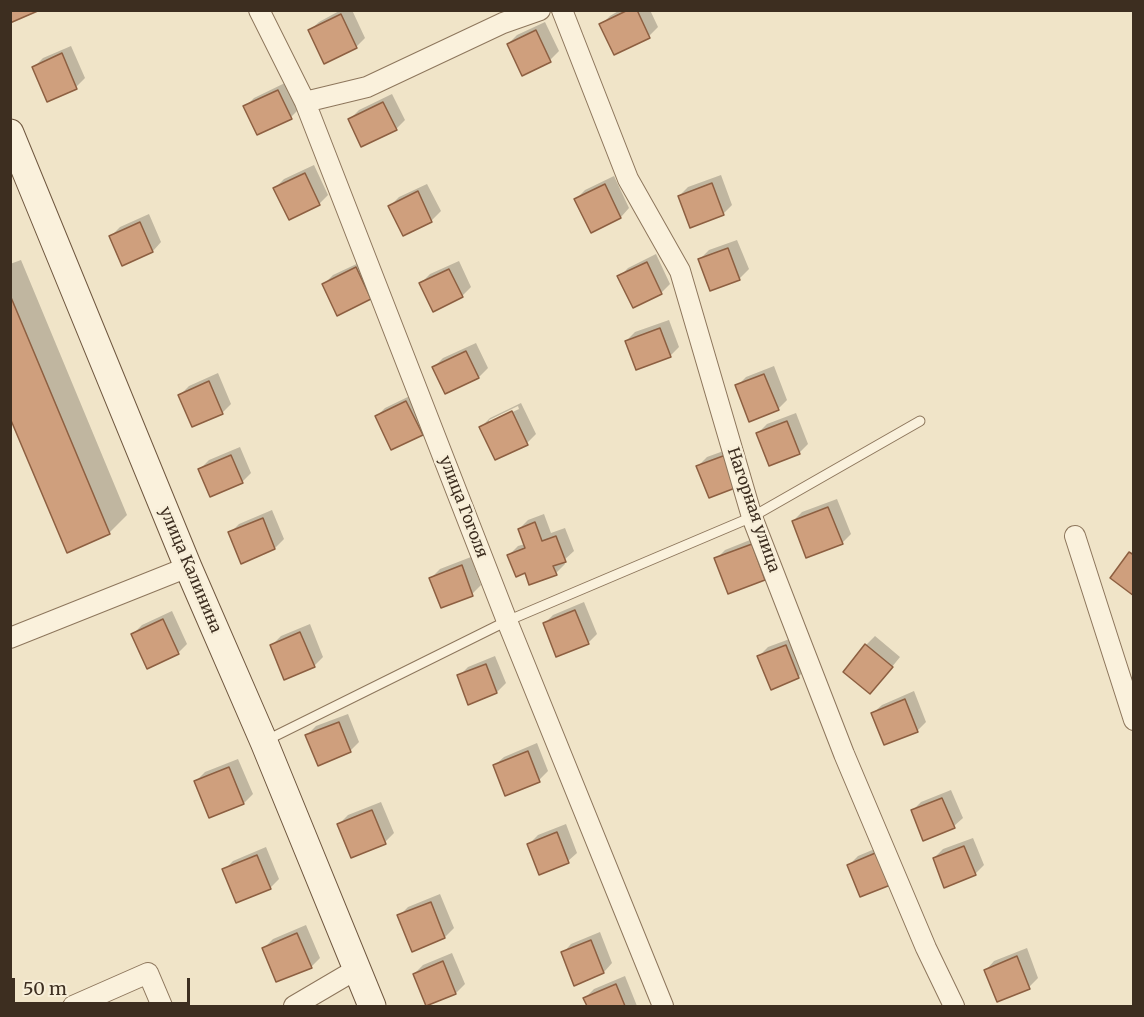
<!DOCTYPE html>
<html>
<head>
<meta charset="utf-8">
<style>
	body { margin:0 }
	#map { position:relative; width:1144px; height:1017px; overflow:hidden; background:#f0e4c8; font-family:Merriweather,serif }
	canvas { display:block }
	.frame { position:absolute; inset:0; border:12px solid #3d2e20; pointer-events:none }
	.scale { position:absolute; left:12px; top:978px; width:178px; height:27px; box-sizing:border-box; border:3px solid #3d2e20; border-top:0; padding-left:8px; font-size:18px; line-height:21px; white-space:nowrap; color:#3d2e20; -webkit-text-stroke:4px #f7eed8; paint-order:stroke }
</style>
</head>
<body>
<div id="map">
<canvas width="1144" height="1017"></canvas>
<div class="frame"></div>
<div class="scale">50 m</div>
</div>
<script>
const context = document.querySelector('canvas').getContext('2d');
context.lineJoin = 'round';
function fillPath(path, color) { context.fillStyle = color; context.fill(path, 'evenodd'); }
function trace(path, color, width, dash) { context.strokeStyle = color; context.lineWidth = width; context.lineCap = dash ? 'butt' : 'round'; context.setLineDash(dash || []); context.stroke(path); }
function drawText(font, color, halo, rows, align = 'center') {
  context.font = font + ' Merriweather,serif'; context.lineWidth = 5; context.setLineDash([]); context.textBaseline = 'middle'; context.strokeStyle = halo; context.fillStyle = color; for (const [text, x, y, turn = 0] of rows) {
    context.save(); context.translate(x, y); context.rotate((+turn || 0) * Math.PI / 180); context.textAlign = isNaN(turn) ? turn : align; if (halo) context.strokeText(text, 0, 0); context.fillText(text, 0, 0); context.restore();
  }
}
fillPath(new Path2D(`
	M341,10H352L365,38L356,47L310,30L319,22Z
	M620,10H650L658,27L649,36L614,53L601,25L610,16Z
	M545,22L559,51L550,60L523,74L508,44L517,35Z
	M71,46L85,78L76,87L34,67L43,58Z
	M287,82L300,108L291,117L245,107L254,98Z
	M392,94L405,120L396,129L350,119L359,110Z
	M314,165L328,195L319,204L290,218L275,188L284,179Z
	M721,175L732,205L723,214L679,196L688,187Z
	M614,176L629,208L621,217L576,199L585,190Z
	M427,184L441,211L432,220L403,234L390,206L399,197Z
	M149,214L161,242L153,251L111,236L120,227Z
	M737,240L749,269L740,278L711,289L700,259L709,250Z
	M656,254L670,284L661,293L619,277L628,268Z
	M21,260L127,515L109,533L10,414V264Z
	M365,260L380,289L371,298L338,314L324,284L333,275Z
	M459,261L471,287L462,296L421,283L430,274Z
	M669,320L679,347L670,356L626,341L635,332Z
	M476,343L488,368L479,377L446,392L434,367L443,358Z
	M774,366L787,400L778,409L737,386L746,377Z
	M218,373L231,404L222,413L193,425L180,395L189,386Z
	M416,393L431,425L422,434L377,416L385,408Z
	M521,403L536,434L527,443L481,427L490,418ZM518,406L519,409L489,423V420Z
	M796,413L808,444L799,453L758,433L767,424Z
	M740,445L751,475L742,484L698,466L707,457Z
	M240,447L251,473L242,482L211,495L200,469L209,460Z
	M837,499L851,534L842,543L793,521L802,512Z
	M272,510L284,539L275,548L230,533L239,524Z
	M544,514L551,533L565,528L574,551L563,561L565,564L556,573L525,571L509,555L518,546L525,544L519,529L528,520Z
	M760,536L773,570L764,579L716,559L725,550Z
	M471,557L481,585L472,594L431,578L440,569Z
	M584,602L597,634L588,643L544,624L553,615Z
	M172,611L187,644L178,653L148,667L133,634L142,625Z
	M310,624L323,657L314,666L272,645L281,636Z
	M875,636L900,657L879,683L866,645Z
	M795,637L807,668L798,677L759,656L768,647Z
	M495,656L506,683L497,692L459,676L468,667Z
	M914,691L926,722L917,731L873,713L882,705Z
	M348,714L359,742L350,751L307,735L316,726Z
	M537,743L548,771L539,780L495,765L504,757Z
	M238,759L253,794L244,803L210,817L196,781L205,772Z
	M951,790L963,818L954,826L912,811L921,802Z
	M381,802L394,833L385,842L352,856L339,824L348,815Z
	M566,824L577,853L568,861L540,873L529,844L538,835Z
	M973,838L984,865L975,874L934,858L943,849Z
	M889,843L861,895L849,865L858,856Z
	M266,847L279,879L270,888L224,870L233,861Z
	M440,894L454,928L445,937L399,916L408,907Z
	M306,925L320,958L311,967L264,948L273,939Z
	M600,932L612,963L604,972L563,953L571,944Z
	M1027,948L1038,978L1029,987L998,1000L986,970L994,961Z
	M452,953L465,984L456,993L427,1004L414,974L423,965Z
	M625,976L637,1006H588L585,998L594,989Z`), '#0003');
const building = new Path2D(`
	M10,10H40L10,23Z
	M628,10H637L650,38L614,55L599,24Z
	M341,14L357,48L324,64L308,30Z
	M536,30L551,62L522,76L507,44Z
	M62,53L77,89L47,102L32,67Z
	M278,90L292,119L257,135L243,106Z
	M383,102L397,130L361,147L348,119Z
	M305,173L320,205L289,220L273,188Z
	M712,183L724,215L690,228L678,196Z
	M605,184L621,218L591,233L574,199Z
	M418,191L432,222L403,236L388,206Z
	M140,222L153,252L122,266L109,236Z
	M728,248L740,280L710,291L698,259Z
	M647,262L662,294L633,308L617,276Z
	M356,267L371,299L337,316L322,284Z
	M449,269L463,297L433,312L419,283Z
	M10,295L110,534L67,553L10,418Z
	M660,328L671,357L636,370L625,341Z
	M466,351L479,378L445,394L432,367Z
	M764,374L779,410L749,422L735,385Z
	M209,381L223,414L192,427L178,395Z
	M406,401L423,435L391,450L375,416Z
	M512,411L528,445L495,460L479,427Z
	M787,421L800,454L769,466L756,433Z
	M731,453L743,485L709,498L696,466Z
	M231,455L243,483L210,497L198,469Z
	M828,507L843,544L806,558L792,521Z
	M263,518L275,549L241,564L228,532Z
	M535,522L542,541L556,536L566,562L553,566L557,575L529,585L525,573L516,577L507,555L525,548L518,529Z
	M752,544L765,580L728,594L714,558Z
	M1129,552L1134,555V596L1110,578Z
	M462,565L473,596L441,608L429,578Z
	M575,610L589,644L556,657L543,623Z
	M163,619L179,654L147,669L131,634Z
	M300,632L315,667L284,680L270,645Z
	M865,644L893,667L870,694L843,672Z
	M786,645L799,678L771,690L757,656Z
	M486,664L497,693L468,705L457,675Z
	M905,699L918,732L884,745L871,713Z
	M339,722L351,752L318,766L305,735Z
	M528,751L540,782L505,796L493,765Z
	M229,767L244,804L209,818L194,781Z
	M942,798L955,828L923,841L911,810Z
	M372,810L386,844L351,858L337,824Z
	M557,832L569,863L539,875L527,844Z
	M964,846L976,875L944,888L933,858Z
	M880,851L893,884L860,897L847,865Z
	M257,855L271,889L236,903L222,869Z
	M431,902L445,938L412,952L397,915Z
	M297,933L312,968L276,982L262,948Z
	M591,940L604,973L574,986L561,952Z
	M1017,956L1030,989L997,1002L984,970Z
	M443,961L456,994L426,1006L413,974Z
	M616,984L625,1006H587L583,998Z`);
fillPath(building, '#cf9f7d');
trace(building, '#8d5f41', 1.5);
const lane = new Path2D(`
	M265,741L507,621L752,517L920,421`);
const street = new Path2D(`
	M259,10L305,102L507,621L663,1006
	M562,10L628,179L680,271L752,517L844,754L926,948L954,1006
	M305,102L367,87L503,23L540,10
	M1075,536L1134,720
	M10,638L188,567
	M73,1006L148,973L162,1006
	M294,1006L357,969`);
const secondary = new Path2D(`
	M10,133L188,567L264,742L372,1006`);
trace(lane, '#8d765c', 11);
trace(street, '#8d765c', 22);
trace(secondary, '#6f573f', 29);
trace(lane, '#faf1dc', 9);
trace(street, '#faf1dc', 20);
trace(secondary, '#faf1dc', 27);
drawText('16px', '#3d2e20', '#f7eed8', [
	["улица Гоголя",463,507,69],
	["Нагорная улица",753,510,71],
	["улица Калинина",190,570,67]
]);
</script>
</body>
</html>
